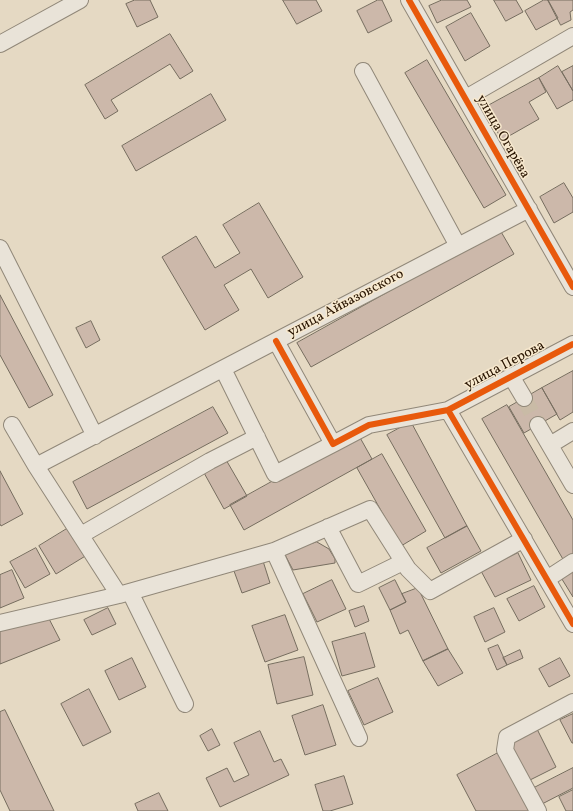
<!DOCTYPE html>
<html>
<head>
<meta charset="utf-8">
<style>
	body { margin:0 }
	canvas { display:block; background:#e5d9c3 }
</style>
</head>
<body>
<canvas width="573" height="811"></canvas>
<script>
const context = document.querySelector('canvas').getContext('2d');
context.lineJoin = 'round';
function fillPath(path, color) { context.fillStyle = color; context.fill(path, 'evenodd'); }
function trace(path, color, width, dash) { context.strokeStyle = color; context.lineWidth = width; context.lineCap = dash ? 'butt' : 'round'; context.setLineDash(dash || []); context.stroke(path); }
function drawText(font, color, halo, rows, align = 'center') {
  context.font = font + ' Vollkorn,serif'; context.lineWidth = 3; context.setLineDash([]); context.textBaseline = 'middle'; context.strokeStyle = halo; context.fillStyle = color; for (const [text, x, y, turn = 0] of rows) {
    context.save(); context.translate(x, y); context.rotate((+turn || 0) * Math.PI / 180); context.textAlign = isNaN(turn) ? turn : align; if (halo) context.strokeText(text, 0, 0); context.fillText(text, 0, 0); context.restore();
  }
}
const building = new Path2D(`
	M135,0H150L158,17L137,27L126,4Z
	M283,0H316L322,11L297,24Z
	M378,0H382L392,21L368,33L357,11Z
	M442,0H467L471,7L437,23L429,6Z
	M494,0H516L523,12L506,21Z
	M544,0H548L558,18L536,30L525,11Z
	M548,0H573V10L570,12L571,20L561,25Z
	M471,13L490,46L465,61L446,27Z
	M170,34L193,71L180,79L170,64L111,100L118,111L105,119L85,85Z
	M427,60L506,195L484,208L405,73Z
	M558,66L573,91V100L557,109L539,78Z
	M573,66V91L562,72Z
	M539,78L546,92L529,102L539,119L502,140L484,108Z
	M211,94L226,120L136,171L122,146Z
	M564,183L573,198V212L554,223L540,197Z
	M259,203L303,277L268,298L251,269L224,285L239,310L205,330L162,257L196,236L215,268L240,253L223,225Z
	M500,230L514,254L311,367L297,343Z
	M0,295L53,395L29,408L0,355Z
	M91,321L100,340L86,348L76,328Z
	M573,371V412L560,420L542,388Z
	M542,388L557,414L524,433L509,407Z
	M507,405L573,520V555L564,561L482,419Z
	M213,407L228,433L87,509L73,482Z
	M411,422L467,526L445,538L387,435Z
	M358,434L372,459L244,530L230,505Z
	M382,454L426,531L401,546L357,468Z
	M225,458L247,496L224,509L203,471Z
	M0,471L23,514L1,526L0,524Z
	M467,526L481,551L441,573L427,548Z
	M70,527L87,555L56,574L39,546Z
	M317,542L329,549L335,559V563L293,570L284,553Z
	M36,548L50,574L25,588L10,562Z
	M518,553L531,580L495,597L481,571Z
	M263,561L270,583L242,593L234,571Z
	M573,568V597L560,576Z
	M12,570L24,598L0,608V575Z
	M332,580L346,609L317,622L303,594Z
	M395,580L406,602L390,610L379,588Z
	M534,586L545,607L519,621L507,599Z
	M418,588L448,649L423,661L408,630L400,634L390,610L406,602L402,594Z
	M364,606L369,621L355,627L349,611Z
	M108,608L116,624L92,635L84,620Z
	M494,608L505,632L485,642L474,617Z
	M46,613L60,640L0,664V631Z
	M285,615L298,650L265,662L252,626Z
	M365,633L375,667L342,676L332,642Z
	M498,645L507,665L497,670L488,649Z
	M448,649L463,673L438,686L423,661Z
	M520,650L523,658L507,665L503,658Z
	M304,657L313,695L277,704L268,665Z
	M132,658L146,687L119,700L105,671Z
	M560,658L570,676L549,687L539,669Z
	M378,678L393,712L364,725L348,691Z
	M89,689L111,732L83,746L61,704Z
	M323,705L336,745L305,755L292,716Z
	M5,710L54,811H10L0,790V712Z
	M573,714V743H572L560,720Z
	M212,729L220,745L208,751L200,736Z
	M537,729L556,767L528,781L509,743Z
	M260,731L274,762L281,759L289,775L220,807L206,778L227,768L234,782L249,775L234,743Z
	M498,753L529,811H476L457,775Z
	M573,768V788L542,804L534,788Z
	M344,776L353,804L330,811H323L315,785Z
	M573,790V811H566L559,797Z
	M159,793L168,811H138L135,804Z`);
fillPath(building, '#ccb8aa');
trace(building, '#766d5f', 1);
trace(new Path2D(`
	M524,398L538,425`), '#c9bba6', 16, [16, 8]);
const minor = new Path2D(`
	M409,0L573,287
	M0,44L80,0
	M363,71L458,246
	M466,98L573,36
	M0,248L95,436
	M276,341L333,444L369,425L448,410L573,344
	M223,369L275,474L333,444
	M511,376L524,398
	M448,410L573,624
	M12,425L36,466L119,595
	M538,425L573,485
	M550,445L573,431
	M36,466L529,209
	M328,527L358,584L403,562
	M81,535L210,461L257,437
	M274,551L359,738
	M547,579L573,562
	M130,592L185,704
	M0,623L119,595L274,551L370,509L408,569L430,591L524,539
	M538,811L505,750L507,737L573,702`);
trace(minor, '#918879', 18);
trace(minor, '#e9e3d8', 16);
trace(new Path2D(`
	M409,0L573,287
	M276,341L333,444L369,425L448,410L573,344
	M448,410L573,624`), '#e8590c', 6);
drawText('14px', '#281400', '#f8e9ce', [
	["улица Огарёва",502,137,60],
	["улица Айвазовского",346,304,-28],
	["улица Перова",505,366,-28]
]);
</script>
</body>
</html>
